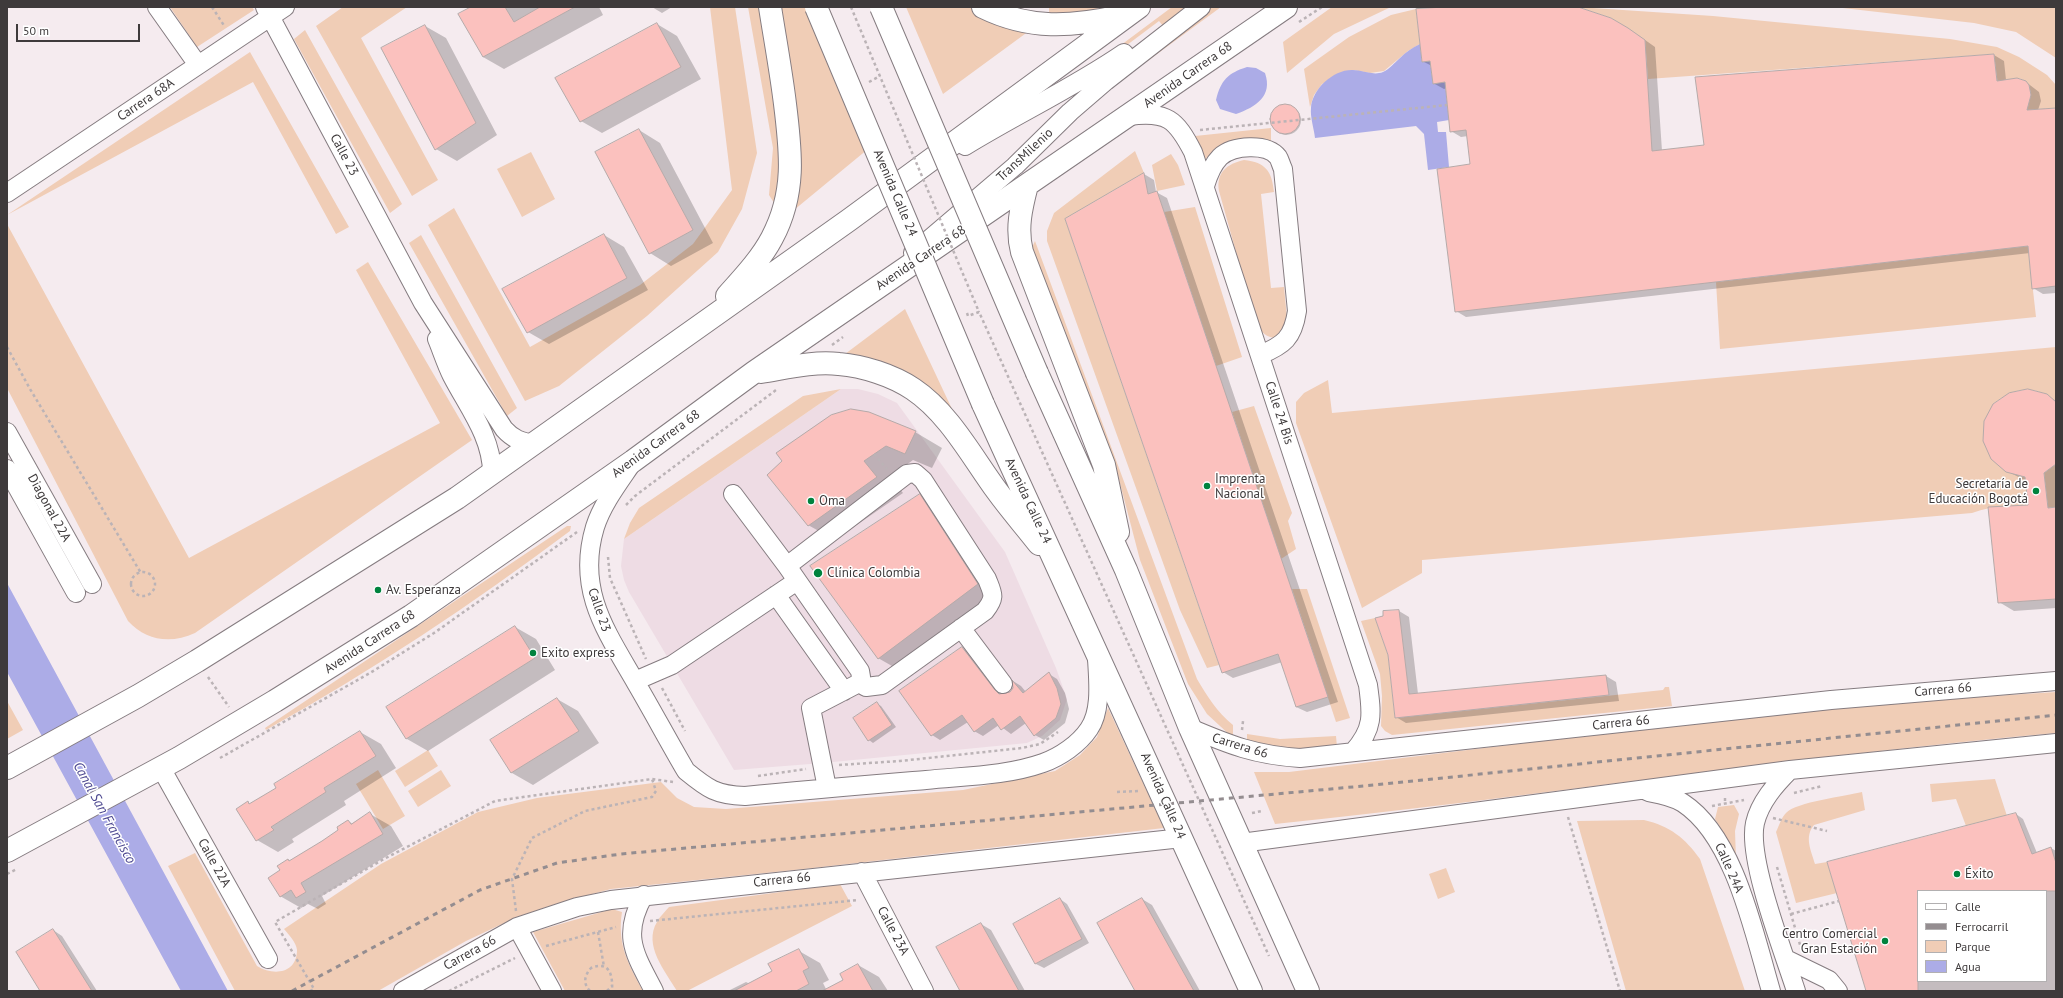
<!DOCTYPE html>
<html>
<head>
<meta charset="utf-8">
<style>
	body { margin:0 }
	#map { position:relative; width:2063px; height:998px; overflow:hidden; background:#f5ebef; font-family:"PT Sans",sans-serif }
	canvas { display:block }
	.frame { position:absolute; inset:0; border:8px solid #3e3a3b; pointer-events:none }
	.legend { position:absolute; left:1917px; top:890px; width:130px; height:92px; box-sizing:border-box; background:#fff; border:1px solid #b2b0b1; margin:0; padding:5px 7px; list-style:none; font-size:12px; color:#3e3a3b }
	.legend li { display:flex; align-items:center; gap:8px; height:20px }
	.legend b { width:20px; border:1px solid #b2b0b1 }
	.scale { position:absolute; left:16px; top:24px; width:124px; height:18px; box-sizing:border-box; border:2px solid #3e3a3b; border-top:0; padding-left:5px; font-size:12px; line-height:14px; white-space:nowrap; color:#3e3a3b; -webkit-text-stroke:3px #fff; paint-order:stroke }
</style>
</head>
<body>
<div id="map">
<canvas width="2063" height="998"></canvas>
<div class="frame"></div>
<ul class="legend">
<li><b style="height:5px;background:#fff"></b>Calle</li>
<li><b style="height:5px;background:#948d90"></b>Ferrocarril</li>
<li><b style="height:11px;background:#f0cdb6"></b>Parque</li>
<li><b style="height:11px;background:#acace7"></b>Agua</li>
</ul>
<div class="scale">50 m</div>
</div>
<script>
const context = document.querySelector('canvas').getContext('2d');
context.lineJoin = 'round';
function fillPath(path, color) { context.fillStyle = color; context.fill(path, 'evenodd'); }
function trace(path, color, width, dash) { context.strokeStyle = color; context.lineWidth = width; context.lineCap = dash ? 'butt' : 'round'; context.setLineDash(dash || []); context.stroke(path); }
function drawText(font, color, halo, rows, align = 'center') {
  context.font = font + ' "PT Sans",sans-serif'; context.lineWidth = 3; context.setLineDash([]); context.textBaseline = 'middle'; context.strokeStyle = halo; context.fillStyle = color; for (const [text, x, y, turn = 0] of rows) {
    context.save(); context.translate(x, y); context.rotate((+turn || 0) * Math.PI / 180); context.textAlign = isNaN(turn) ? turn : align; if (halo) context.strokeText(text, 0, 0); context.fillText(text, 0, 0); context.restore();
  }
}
fillPath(new Path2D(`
	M841,389H858L878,394L897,403L1005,552L1056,668L1067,699L1060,720L1042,736L1027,743L823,763L734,770L629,592L624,580L621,566L624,539Z`), '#eedce4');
fillPath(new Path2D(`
	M170,7H252L254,10L197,47Z
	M343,7H407L361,38L438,180L412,196L316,26Z
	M710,7H735L757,153L742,209L718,252L647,316L559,386L525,401L428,225L454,208L530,347L640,285L693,244L732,190Z
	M748,7H760L777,118L781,163L776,206L769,195L773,148Z
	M778,7H807L868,149L794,210Z
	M906,7H974L1029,31L943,94Z
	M1049,7H1101L1094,10L1049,15Z
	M1172,7H1221L1138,68L1133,69L1171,36L1159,21L1119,51L1117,48Z
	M1332,7H1391L1334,34L1287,73L1283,42Z
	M1578,7L1713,16L1950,39L1997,47L2019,57L2047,75L2056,85V108L2021,111L2031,95L2029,85C2017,71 2007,82 1999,93L1994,54L1648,79L1645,40L1611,18Z
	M1834,7H2056V58L2016,32L1974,23Z
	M1416,9L1420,44L1408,51L1384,71L1370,73L1353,70L1322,84L1314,95L1310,107L1304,69L1349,37L1391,15Z
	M305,30L402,204L390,213L294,39Z
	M250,52L349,227L336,234L253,82L7,215Z
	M1271,128V143L1217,149L1204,160L1195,136Z
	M1135,151L1144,173L1065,219L1219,665L1207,668L1180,610L1047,241V231L1054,213Z
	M531,152L555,199L522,217L497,169Z
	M1171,154L1178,165L1185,185L1157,191L1152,165Z
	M1244,160C1266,162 1272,172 1274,192L1261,194L1271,288L1284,287L1287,318L1286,329L1274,338C1263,336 1260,330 1255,320L1219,191C1216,172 1227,164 1244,160Z
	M1195,207L1242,357L1216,366L1164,212Z
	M7,224L189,558L440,423L356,270L368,262L472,440L195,633C171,644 146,641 128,621L7,388Z
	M421,235L517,408L507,416L409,243Z
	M1035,241L1197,679C1207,696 1217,712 1233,725V738L1207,714L1188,684L1140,560L1116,468L1030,252Z
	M2028,246L2036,317L1720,349L1716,282Z
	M905,309L952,409L932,389L910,375L845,354Z
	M2056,347V402C2033,383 2015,388 1993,404L2025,477L2028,509C2008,506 1991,506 1972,513L1422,560V573L1362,608L1296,423V402L1304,393L1328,380L1332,413Z
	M841,389L624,539L630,523L639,508L803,396Z
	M1254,406L1292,513L1288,521L1296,549L1281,559L1232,412Z
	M2056,464V507L2048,508L2044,473Z
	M567,526H571L570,531C473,604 372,671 266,730L265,728Z
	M1292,589H1307L1350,718L1336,722Z
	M1375,618L1388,655L1395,718L1663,690L1665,687H1669L1672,706L1392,735L1385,731L1381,726L1382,696L1380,674L1361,621Z
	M2056,692V733C1795,756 1536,797 1275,824L1254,772H1289L1516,744L1897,702Z
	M7,701L23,730L7,739Z
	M1108,708L1164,828L804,869L611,889L559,903L517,917L466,941L378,991H235L168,866L195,853L257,966C273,976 297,974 297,950C296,942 289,935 284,929L381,864L478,812L537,798L661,782L677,798L694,807L726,809L963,790L1055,771L1080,755L1097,737Z
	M1247,734L1280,739L1336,736L1337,747L1292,750L1247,745Z
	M428,750L438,766L405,787L395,771Z
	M378,770L405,816L383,829L356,784Z
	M441,770L451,786L418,807L408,791Z
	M1995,779L2007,816L1966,826L1956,799L1932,802L1930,784Z
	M1862,792L1865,810L1814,825C1804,837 1811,850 1815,864L1827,862L1837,893L1796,903L1776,832C1779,826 1781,818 1786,813C1796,802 1846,796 1862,792Z
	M1734,805L1739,814L1735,831L1736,859L1729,842L1715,819L1718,807Z
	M1644,820C1670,826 1685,838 1700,859L1745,991H1626L1577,821Z
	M1446,868L1455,892L1438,899L1429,874Z
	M840,884L852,906L687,991H677C665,971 643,945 657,922C660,916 665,912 669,907Z
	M612,909L622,912C617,944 628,964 643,991H565L533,932Z`), '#f0cdb6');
fillPath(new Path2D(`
	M1420,44L1422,62L1430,61L1433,83L1445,82L1449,120L1437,122L1438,132H1446L1449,167L1428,170L1424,134L1416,126L1315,138C1314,129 1310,117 1311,108C1312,89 1334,69 1353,70C1363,70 1373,76 1383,72C1390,69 1394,63 1400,58C1406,52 1412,48 1420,44Z
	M1247,67L1256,68L1265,73C1273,96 1256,107 1236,114L1220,109L1216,100C1221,80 1228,73 1247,67Z
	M7,583L228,991H181L7,672Z`), '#acace7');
fillPath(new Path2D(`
	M473,7H599L603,15L504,69L483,57Z
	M652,7H672L662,13Z
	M1457,7H1574L1638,35L1655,47L1662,151L1705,146L1994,55L2004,61L2006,80L2026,82L2039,92L2041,101L2038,110L2056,109V293L2043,294L2033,288L2030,253L1466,317L1456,311L1471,165L1468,136L1461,137L1451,131L1447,88L1444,89L1433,83L1432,66L1422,61Z
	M657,24L677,36L701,79L602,133L581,121Z
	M425,26L446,38L497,135L457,161L436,149Z
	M1271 120a15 15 0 1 1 30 0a15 15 0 1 1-30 0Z
	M639,130L660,143L713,243L671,266L650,253Z
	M1144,174L1154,180L1156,192L1167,198L1338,702L1307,712L1296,707L1282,662L1233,678L1223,672Z
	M604,235L624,247L648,290L549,344L528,332Z
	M2047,395L2056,401V608L2014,611L1999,602L2029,506L2026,481L2007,471Z
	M831,415L915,432L942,448L932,468L913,460L890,477L903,493L835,540L808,525Z
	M920,495L941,508L998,597L899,670L878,658Z
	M1399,611L1409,617L1418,694L1606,676L1616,682L1619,701L1406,723L1396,717Z
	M515,627L536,639L555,670L428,751L407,739L387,708Z
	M962,648L971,653L1002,694L1010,693L1014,688L1013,681L1021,686L1026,692L1049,674L1057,679L1065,693L1069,709L1065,723L1044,740L1035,735L1026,723L1011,734L999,725L983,736L974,731L968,722L940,740L932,735Z
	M557,699L578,711L599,743L533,785L512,773L492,741Z
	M877,704L881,706L896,727L873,743L869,740Z
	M360,732L381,744L396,768L344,801L346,805L292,839L294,842L278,852L257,840L248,803L251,805L278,788Z
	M370,814L391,826L403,846L322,896L326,904L318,909L308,904L301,908L280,896L281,871L290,862L340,830L348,821L353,824Z
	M2016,814L2023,819L2037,853L2051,848L2056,851V991H1867L1828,862ZM1918,891H2046V981H1918Z
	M1060,899L1067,904L1089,943L1044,968L1036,964L1014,924Z
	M1142,899L1152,905L1200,991H1136Z
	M981,924L991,930L1025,991H962Z
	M53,930L62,936L97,991H41Z
	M799,951L820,963L829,980L823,983L827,991H728L746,982L750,984L773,971Z
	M858,965L879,977L888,991H834Z`), '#0003');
const building = new Path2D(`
	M471,7H505L514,22L540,7H575L483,57L458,14Z
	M1445,7H1578L1611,18L1628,28L1645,40L1652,151L1704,145L1695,77L1994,54L1997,81L2017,78L2026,81L2029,85L2031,95L2027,110L2056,108V286L2032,289L2028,246L1455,312L1437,169L1470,164L1466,130L1450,132L1445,82L1433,84L1430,61L1422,62L1416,9Z
	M657,23L681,67L580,122L555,78Z
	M425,25L476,123L435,150L381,48Z
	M1270 119a15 15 0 1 1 30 0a15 15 0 1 1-30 0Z
	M639,129L693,230L649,254L595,152Z
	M1144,173L1148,194L1157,191L1328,697L1296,707L1278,654L1222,673L1065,219Z
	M604,234L627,278L527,333L502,289Z
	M2028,389L2047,394L2056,402V464L2044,473L2048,508L2056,507V599L1998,603L1988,507L2028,505L2025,477L2006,472L1991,459L1983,441L1984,421L1993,404L2009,393Z
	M851,409L869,412L916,431L905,454L886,446L864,461L877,477L808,526L767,475L782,461L776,453L831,415Z
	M920,494L978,584L878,659L810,566Z
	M1399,610L1409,694L1606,675L1609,695L1395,718L1388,655L1375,618L1383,616V611Z
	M515,626L535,658L406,739L386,707Z
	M962,647L995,690L999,694L1010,692L1013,688L1012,680L1023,693L1049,672L1057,688L1061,704L1056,718L1034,736L1020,716L1001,730L993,718L974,732L962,715L931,736L899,691Z
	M557,698L579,731L511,773L490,740Z
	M877,702L892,725L868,741L853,718Z
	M360,731L376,756L324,788L326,792L271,827L274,830L256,841L236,809L248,801L249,804L276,788L274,784Z
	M370,812L383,834L301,883L306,892L296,898L291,890L280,897L268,878L280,870L277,866L288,859L289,861L322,841L338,830L337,827L348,820L351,824Z
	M2016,813L2032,854L2051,847L2056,863V891H1918V991H1866L1827,862Z
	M1060,898L1082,939L1035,964L1013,924Z
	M1142,898L1194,991H1135L1097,923Z
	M981,923L1019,991H960L936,947Z
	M53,929L92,991H40L16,952Z
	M799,949L809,968L803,971L809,984L796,991H734L772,971L768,964Z
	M858,964L873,991H822L843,980L840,974Z`);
fillPath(building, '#fbc1be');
trace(building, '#b5aaa9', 1);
const minor = new Path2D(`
	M157,7L198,65
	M265,7L423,303L504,429C513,439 521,442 534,444
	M1129,116C1167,111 1176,119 1193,152L1368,685C1372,714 1374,729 1353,752
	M965,146C1017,114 1073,88 1124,53
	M1205,186C1208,176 1212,165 1220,157C1233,145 1267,143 1278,157C1280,160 1281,165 1283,169L1297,311C1293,338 1284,345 1260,355
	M7,193L285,7
	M913,253L1015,166L1070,112L1106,81L1201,7
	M437,339C442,351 446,364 452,376C468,407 492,437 492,473
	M7,432L92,584
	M630,466C617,485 602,505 595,527C576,590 606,631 636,683C653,712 669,742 686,771C708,789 716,795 745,796C805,790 866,785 926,780C965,776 1006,776 1043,763C1060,757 1079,744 1089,729C1102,710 1098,680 1097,658
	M7,469L76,593
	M733,494L787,566L860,671L861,677L859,683L811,708L827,788
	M787,566L907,474L915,473L923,480L987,579C993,594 996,597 985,611L882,685L866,687L859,683
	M776,595L844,691
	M961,628L1003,684
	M635,681L672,665L797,581
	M1190,728C1230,745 1255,755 1300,758L1831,700L2056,681
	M161,768L268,959
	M1790,770C1775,785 1760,802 1755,823C1747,859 1784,953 1796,991
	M1648,792C1659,794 1672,796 1683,803C1735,837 1754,934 1771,991
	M1241,843L1790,770L2056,743
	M862,872L924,991
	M644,895C621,936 635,954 654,991
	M517,927L552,991
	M1786,959L1829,980L1838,991
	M403,991L517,927L577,907L611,900L1182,838`);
const major = new Path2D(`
	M983,7C1030,30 1071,27 1121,16
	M1027,185C1021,208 1016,229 1022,252L1104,465L1118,532
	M727,296C743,278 761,259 772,238C796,193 791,152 785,104C781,71 775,39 770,7
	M761,372C786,368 813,361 839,364C863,366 892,375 913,389C949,413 972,457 997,491C1010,509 1025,526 1039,544
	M1037,373L1126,570L1190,728L1308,991
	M983,404L1251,991
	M7,768L138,696L197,661L457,498L849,220L1139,7
	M7,851L179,758L275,701L411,616L633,461L753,373L1286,7`);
trace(minor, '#857c80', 20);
trace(major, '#857c80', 24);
trace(new Path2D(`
	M212,7L225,27
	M851,7L858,24
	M1299,22L1322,7
	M869,82L880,76
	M1200,130L1447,105
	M967,313L968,316L979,312L1269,956
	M832,345L843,337
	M7,347L30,389L141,573
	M874,454L887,469
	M626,505L635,496L776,390
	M608,557L610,578L646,659
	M131 584a12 12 0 1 1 24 0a12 12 0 1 1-24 0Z
	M208,677L229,707
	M662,688L685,731
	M1242,730L1243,721
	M220,758L370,673L434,633L577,532
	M839,765L900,761L1022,748L1040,744L1058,732
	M758,776L806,769
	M1117,792L1138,791
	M1794,793L1822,786
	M1725,798V804
	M1712,806L1744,800
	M1252,813L1262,811
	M1568,817L1620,991
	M1773,818L1827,831
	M1777,867L1801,948
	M7,874L17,869
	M516,911L512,879L532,838L585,811L652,797L656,791L652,779
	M1791,914L1839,901
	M650,921L858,900
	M598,932L604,967
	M546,946L616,927
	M310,991L314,989L275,922L382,860L495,801L652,779L673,782
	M449,991L515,958
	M590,991C583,984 584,976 591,968C610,960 613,976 612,991
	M607,991L612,986`), '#bbb3b6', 2.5, [3, 3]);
trace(minor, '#fff', 18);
trace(major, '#fff', 22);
trace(new Path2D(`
	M292,991L480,890L557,863L621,854L1374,785L2056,715`), '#948d90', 3, [5, 5]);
const majorBridge = new Path2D(`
	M816,7L983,404
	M881,7L1037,373`);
trace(majorBridge, '#857c80', 24, []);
trace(new Path2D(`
	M858,24L979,312`), '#bbb3b6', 2.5, [3, 3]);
trace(majorBridge, '#fff', 22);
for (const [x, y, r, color] of [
	[1207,486,4,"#00833e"],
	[2036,491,4,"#00833e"],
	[811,501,4,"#00833e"],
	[818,573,5,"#00833e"],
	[378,590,4,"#00833e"],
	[533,653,4,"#00833e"],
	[1957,874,4,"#00833e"],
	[1885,941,4,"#00833e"]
]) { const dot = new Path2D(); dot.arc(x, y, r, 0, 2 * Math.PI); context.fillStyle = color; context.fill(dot); trace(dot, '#fff', 1.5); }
drawText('13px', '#3e3a3b', '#fff', [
	["Avenida Carrera 68",1188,75,-35],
	["Carrera 68A",146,100,-34],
	["Calle 23",344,155,62],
	["TransMilenio",1025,155,-43],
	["Avenida Calle 24",895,193,67],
	["Avenida Carrera 68",921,258,-34],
	["Calle 24 Bis",1279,413,72],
	["Avenida Carrera 68",656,444,-36],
	["Avenida Calle 24",1028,501,65],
	["Diagonal 22A",49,508,61],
	["Calle 23",599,610,71],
	["Avenida Carrera 68",370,642,-33],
	["Carrera 66",1943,690,-5],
	["Carrera 66",1621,723,-6],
	["Carrera 66",1240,746,17],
	["Avenida Calle 24",1163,796,66],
	["Calle 22A",214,863,61],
	["Calle 24A",1729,868,66],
	["Carrera 66",782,880,-6],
	["Calle 23A",893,931,62],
	["Carrera 66",470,953,-29]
]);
drawText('13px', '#3e3a3b', '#fff', [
	["Imprenta",1215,479],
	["Nacional",1215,494],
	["Secretaría de",2028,484,"right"],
	["Educación Bogotá",2028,499,"right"],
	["Oma",819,501],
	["Clínica Colombia",827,573],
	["Av. Esperanza",386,590],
	["Exito express",541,653],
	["Éxito",1965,874],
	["Centro Comercial",1877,934,"right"],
	["Gran Estación",1877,949,"right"]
], 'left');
drawText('italic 14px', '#4d4890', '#fff', [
	["Canal San Francisco",104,813,61]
]);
</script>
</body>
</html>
